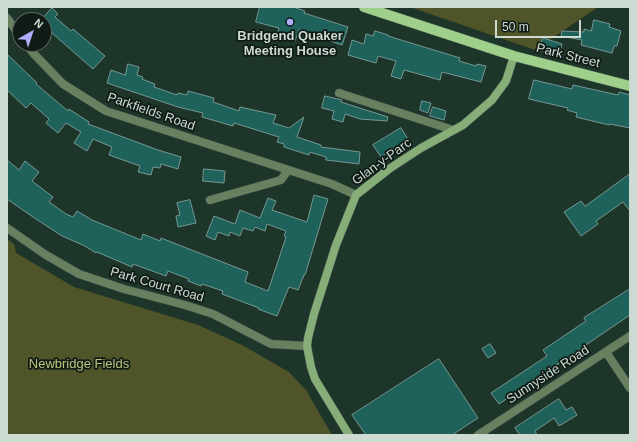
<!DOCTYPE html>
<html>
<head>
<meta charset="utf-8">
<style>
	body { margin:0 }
	#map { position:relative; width:637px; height:442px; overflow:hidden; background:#1e362a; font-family:Arial,sans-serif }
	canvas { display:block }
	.frame { position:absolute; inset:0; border:8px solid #ccdad2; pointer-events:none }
	.north { position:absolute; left:12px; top:12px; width:40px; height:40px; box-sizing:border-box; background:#101b16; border:1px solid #5b6761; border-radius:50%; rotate:39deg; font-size:11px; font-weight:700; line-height:16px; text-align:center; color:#ccdad2 }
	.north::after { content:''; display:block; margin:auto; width:14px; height:18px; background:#afaefa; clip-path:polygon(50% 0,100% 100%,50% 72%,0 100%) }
	.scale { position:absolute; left:495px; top:20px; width:86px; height:18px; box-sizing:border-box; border:2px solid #ccdad2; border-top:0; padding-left:5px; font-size:12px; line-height:14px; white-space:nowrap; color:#ccdad2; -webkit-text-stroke:3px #101b16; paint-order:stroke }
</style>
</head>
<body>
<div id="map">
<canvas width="637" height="442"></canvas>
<div class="frame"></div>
<div class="north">N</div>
<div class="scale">50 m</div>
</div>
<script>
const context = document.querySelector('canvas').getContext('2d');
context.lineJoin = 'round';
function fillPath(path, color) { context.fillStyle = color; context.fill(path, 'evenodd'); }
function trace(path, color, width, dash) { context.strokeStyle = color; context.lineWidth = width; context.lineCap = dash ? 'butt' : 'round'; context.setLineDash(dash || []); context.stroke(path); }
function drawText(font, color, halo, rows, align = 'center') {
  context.font = font + ' Arial,sans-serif'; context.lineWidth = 3.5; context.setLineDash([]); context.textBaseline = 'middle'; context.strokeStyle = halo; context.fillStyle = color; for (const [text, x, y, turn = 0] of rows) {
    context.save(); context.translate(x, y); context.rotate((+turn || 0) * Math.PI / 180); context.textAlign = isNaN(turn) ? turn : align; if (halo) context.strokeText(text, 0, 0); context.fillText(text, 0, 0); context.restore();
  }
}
fillPath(new Path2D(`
	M410,7H598L535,50Z
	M7,239L14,244L16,253L74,287L198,325L242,345L289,372L306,390L332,435H7Z`), '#505429');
const building = new Path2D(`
	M260,7H293L305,11L304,13L348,27L342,45L299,30L295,41L277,36L279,28L256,22Z
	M52,8L58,14L55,17L71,31L73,29L105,56L93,69L44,26V17Z
	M594,20L610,24L609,27L621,31L617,46H614L612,53L581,45L582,40L561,36L562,31L584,32V29L591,31Z
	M375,31L388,35V36L460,58L459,61L476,66L477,64L486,66L481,82L442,72L440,80L404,70L401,79L391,76L396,61L378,56L376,63L348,55L352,40L364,44L366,34L373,36Z
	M543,38L562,44L559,56L539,50Z
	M7,54L37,83L36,84L68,111L69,109L89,122L88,124L158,150L181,157L178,169L161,164L160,168L153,167L151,175L138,172L140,166L109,155L112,147L93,139L87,151L74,143L81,132L66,123L58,133L46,123L49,119L31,103L26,108L7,90Z
	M128,64L139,67L137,75L143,77L142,79L155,84L154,87L177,95L178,93L187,95L188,91L214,98L213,102L239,111L240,107L276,115L273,123L289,128L304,117L297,137L321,145V147L360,152L359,164L326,160V157L310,152L309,155L284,147V144L277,142L279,137L234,123L233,126L202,117L203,113L178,107L107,83L111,70L125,75Z
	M534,80L572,89L573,85L618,95L619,92L630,95V128L610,124L609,125L576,117L577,113L567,110L568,108L529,99Z
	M325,96L342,100L341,102L388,117L387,121L360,119L345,114L343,122L332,119L334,111L322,108Z
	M422,101L431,103L428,113L420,110Z
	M433,107L446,111L444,120L430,116Z
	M401,128L408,139L381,157L373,145Z
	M7,160L19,170L25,161L39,172L32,181L53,197L49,202L66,214L73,217L77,211L92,220L141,240L143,234L160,241L161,238L248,272L245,282L268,291L286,237L284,236L286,231L267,224L265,231L255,227L253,231L243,228L240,236L230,232L229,236L218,232L215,240L206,236L214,216L235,224L240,210L260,218L268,198L276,201L272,210L307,222L314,195L328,199L305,275H304L298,290L289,287L277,316L258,309L259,308L222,294L223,291L202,284L201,286L188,281L189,279L168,271L166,276L133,264L132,267L97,252L96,253L85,246L62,236L33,217L7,199Z
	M204,169L225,171L224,183L203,181Z
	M630,174V211L623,202L596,221L598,224L581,236L564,212L581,201L585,206Z
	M190,200L196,223L178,227L176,216L180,215L177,203Z
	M630,289V315L499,404L491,393L547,356L543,350L586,321L584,318Z
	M490,344L496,353L488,358L482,349Z
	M439,359L478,418L452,435H366L352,415Z
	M559,399L566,410L572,407L577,415L559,426L554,418L535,431L537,435H520L515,428Z`);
fillPath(building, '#1e625b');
trace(building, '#769893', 1);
const street = new Path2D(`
	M7,18L20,36
	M26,44L34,54L63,84L106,111L332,184L356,195
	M339,93L453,130
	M210,200L281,180L288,170
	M7,228L46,255L79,274L124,289L185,305L213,314L271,344L307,346
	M606,352L630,388
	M478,435L630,336`);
const secondary = new Path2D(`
	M349,435L315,379L311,367L307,346L308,338L314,314L336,245L356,195L389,169L421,148L463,125L492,100L506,81L514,56`);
const primary = new Path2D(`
	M364,7L514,56L630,86`);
trace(street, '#3d5448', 9);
trace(secondary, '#3d5448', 9);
trace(primary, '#3d5448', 11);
trace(street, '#68805f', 8);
trace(secondary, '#87ad78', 8);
trace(primary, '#9ed08b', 10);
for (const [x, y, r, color] of [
	[290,22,4,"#afaefa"]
]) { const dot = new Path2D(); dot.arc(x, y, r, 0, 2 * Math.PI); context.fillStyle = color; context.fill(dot); trace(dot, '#101b16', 1.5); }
drawText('bold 13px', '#ccdad2', '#101b16', [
	["Bridgend Quaker",290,36],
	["Meeting House",290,51]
]);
drawText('13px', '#ccdad2', '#101b16', [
	["Park Street",568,56,14],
	["Parkfields Road",151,112,19],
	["Glan-y-Parc",382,162,-36],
	["Park Court Road",157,285,16],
	["Sunnyside Road",548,375,-33]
]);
drawText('13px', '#bfc57a', '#101b16', [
	["Newbridge Fields",79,364]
]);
</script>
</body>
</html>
